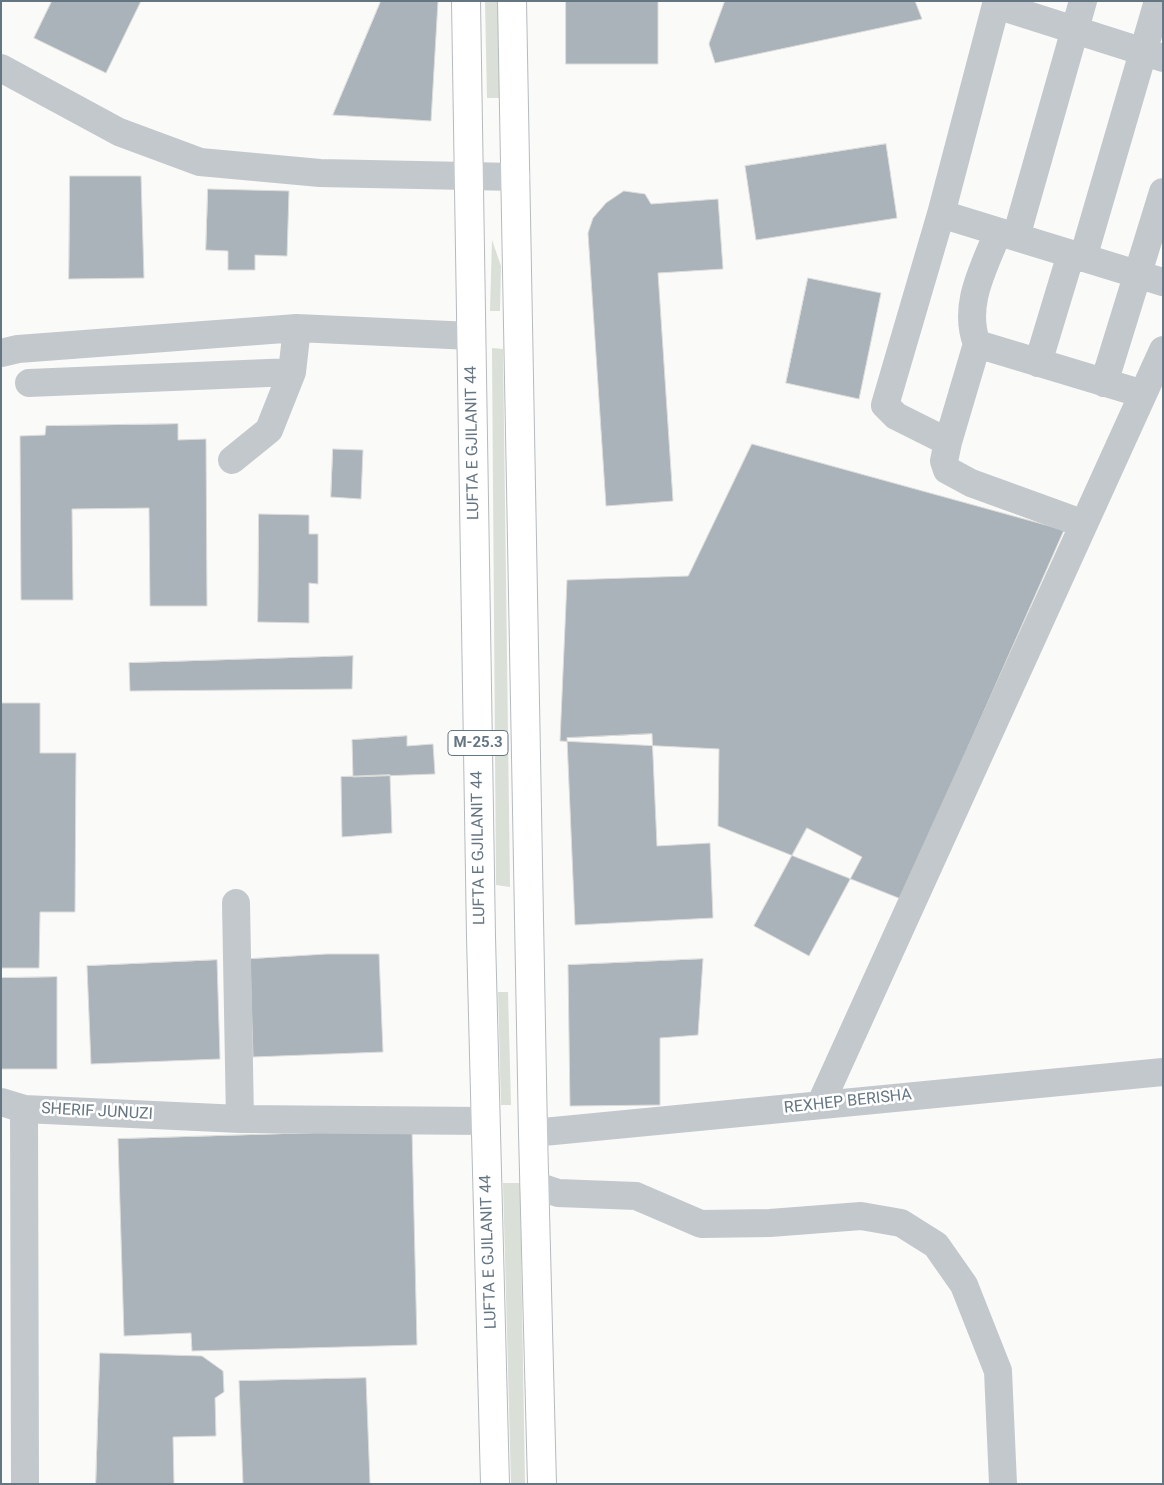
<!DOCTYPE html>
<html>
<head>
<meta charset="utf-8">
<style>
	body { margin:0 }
	#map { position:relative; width:1164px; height:1485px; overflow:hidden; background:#fafaf8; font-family:Roboto,sans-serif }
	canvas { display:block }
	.frame { position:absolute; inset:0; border:2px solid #657683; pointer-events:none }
</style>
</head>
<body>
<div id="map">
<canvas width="1164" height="1485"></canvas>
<div class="frame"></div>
</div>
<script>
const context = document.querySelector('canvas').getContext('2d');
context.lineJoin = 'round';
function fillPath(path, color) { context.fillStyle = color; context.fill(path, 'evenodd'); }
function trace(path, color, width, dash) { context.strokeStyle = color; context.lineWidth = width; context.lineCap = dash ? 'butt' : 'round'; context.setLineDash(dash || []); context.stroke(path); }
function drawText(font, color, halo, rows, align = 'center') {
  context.font = font + ' Roboto,sans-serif'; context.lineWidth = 5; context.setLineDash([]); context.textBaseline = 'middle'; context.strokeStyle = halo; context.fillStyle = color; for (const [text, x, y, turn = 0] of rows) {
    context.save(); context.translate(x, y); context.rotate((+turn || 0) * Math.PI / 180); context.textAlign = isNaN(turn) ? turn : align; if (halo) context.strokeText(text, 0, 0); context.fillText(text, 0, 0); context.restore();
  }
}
fillPath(new Path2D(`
	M485,1H499L501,98H487Z
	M492,240L501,266L500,311H490Z
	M492,348L503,349L510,887L496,885Z
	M498,992H508L511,1105H501Z
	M503,1183H520L525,1484H511Z`), '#dadfd7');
const building = new Path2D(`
	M52,1H141L106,73L34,38Z
	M381,1H438L431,121L333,115Z
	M566,1H658V64H566Z
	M725,1H915L922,19L715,63L709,44Z
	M886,144L897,218L756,240L745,166Z
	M70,176H141L144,278L69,279Z
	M208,189L289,191L287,256L255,255V270H228V251L206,250Z
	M624,191L645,194L651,204L718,199L723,269L658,273L673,501L606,506L588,233L593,218L606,203Z
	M808,278L881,293L859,399L786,383Z
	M178,424V440L206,439L207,606H150L149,508L72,509L73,600H21L20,436L45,435L46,426Z
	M752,444L1064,530L901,899L718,826L719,749L560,741L567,580L688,576Z
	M333,449L363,450L361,499L331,497Z
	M259,514L309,515V534H318V584L309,583V623L258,622Z
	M353,656L352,689L130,691L129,663Z
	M1,703H40V753H76L75,912H40L39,968H1Z
	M652,734L657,846L710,843L713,918L575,925L567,738Z
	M407,736V746L433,744L435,774L353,777L352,740Z
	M390,775L392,833L342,837L341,777Z
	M807,828L862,857L809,956L754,926Z
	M327,954H379L383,1052L253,1057L250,959Z
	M703,959L698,1035L660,1038V1105L570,1106L568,965Z
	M217,960L220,1059L91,1064L87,966Z
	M57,977V1069H1V978Z
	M412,1130L417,1345L192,1351L191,1333L124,1336L118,1139Z
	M100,1353L202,1356L223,1371L224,1392L215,1398L216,1436L173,1437L174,1484H96Z
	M366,1378L370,1484H243L239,1381Z`);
fillPath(building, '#aab3b9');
trace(building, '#dcdcda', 1);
const major = new Path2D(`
	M466,1L481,937L495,1484
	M512,1L533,1133L542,1484`);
trace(major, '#b5babe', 30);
trace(new Path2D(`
	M996,5L1163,58
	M1,68L119,132L200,162L320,173L516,177
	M941,214L1163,282
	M998,232C984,268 962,305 977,344L1143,394
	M1016,237L1083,1
	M1083,258L1158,1
	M977,344L948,442L944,461L947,470L971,483L1084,524
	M1,353L18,349L297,328L471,336
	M1038,363L1071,254
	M29,383L292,372
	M1104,383L1163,192
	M948,442L896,416L885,405L941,214L997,1
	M232,460L269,430L292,372L297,328
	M236,903L240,1119
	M1,1102L24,1109L240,1119L485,1121
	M820,1105L1163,350
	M24,1109L25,1484
	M533,1133L1163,1072
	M534,1185L558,1193L636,1196L701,1224L770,1223L861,1216L901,1223L936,1245L964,1285L998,1371L1003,1484`), '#c3c8cc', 28);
trace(major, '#fff', 28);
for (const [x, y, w] of [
	[478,743,60]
]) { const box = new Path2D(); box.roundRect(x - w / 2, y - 12.5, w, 25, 4); context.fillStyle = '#fff'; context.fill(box); trace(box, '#657683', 1); }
drawText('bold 15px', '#657683', null, [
	["M-25.3",478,743]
]);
drawText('16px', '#657683', '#fff', [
	["LUFTA E GJILANIT 44",473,443,-91],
	["LUFTA E GJILANIT 44",479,848,-91],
	["REXHEP BERISHA",848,1102,-6],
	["SHERIF JUNUZI",97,1112,3],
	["LUFTA E GJILANIT 44",489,1252,-92]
]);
</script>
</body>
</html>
